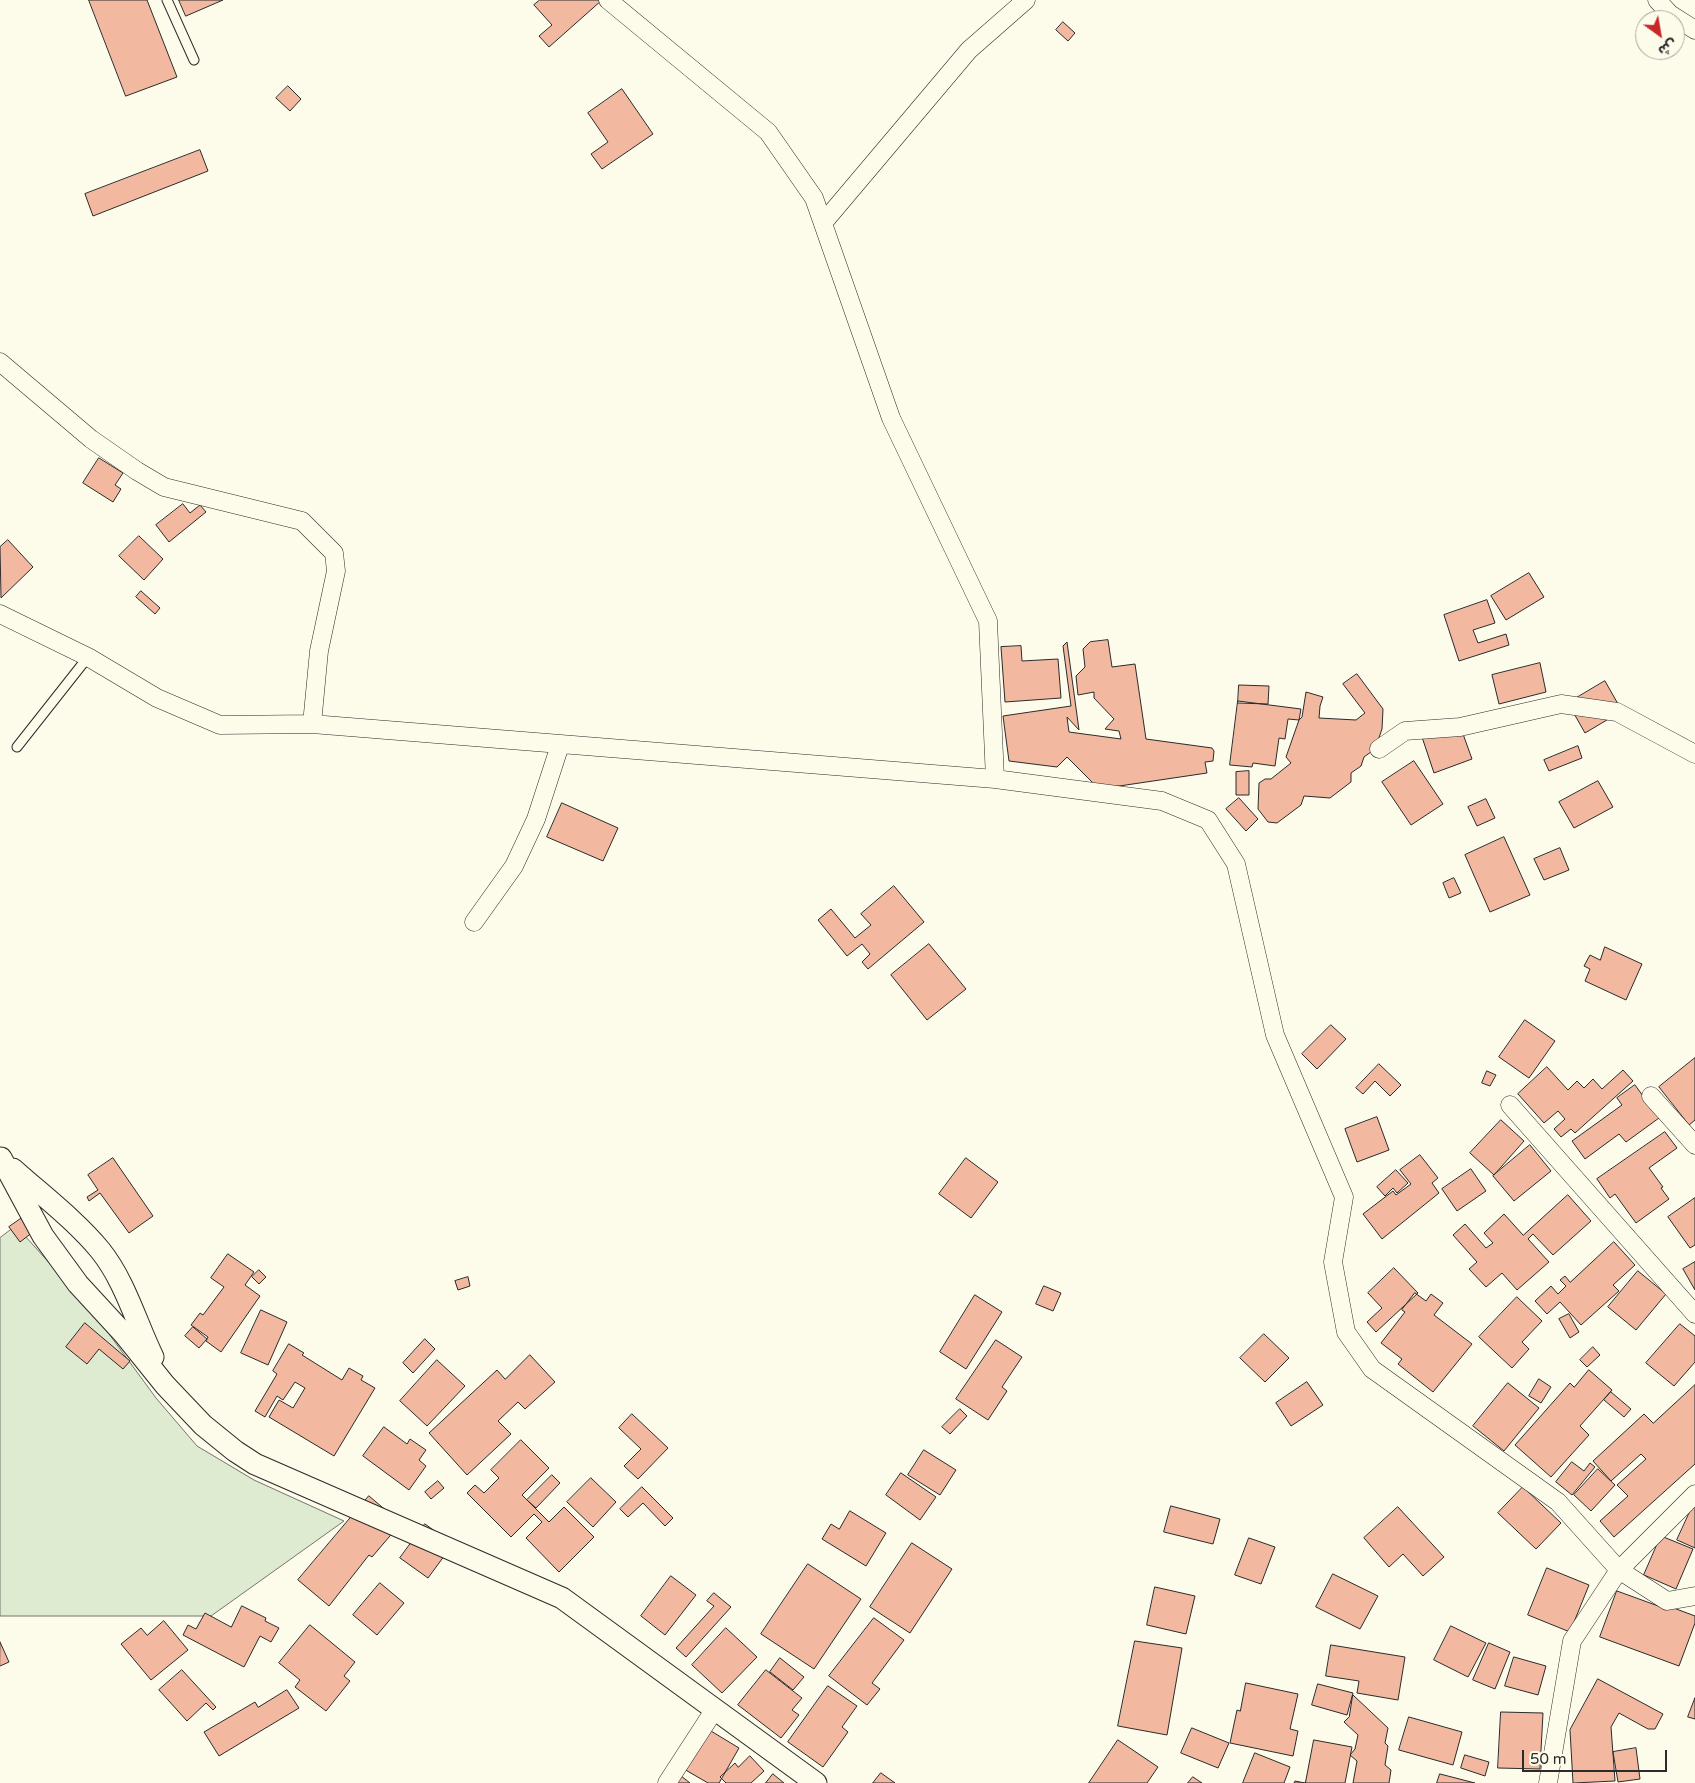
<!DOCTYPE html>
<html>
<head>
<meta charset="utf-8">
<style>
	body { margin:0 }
	#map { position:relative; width:1695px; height:1783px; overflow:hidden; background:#fdfbea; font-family:"Varela Round","Noto Sans Arabic",sans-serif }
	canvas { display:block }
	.north { position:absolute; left:1635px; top:10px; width:50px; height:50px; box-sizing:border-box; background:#fdfbea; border:1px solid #a9a89e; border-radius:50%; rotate:148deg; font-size:14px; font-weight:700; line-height:20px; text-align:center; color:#2b2b2b }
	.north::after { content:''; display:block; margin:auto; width:18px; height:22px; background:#c62828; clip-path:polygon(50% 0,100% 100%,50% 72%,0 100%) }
	.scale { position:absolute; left:1522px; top:1750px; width:145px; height:22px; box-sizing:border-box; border:2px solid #2b2b2b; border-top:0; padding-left:6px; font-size:15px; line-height:18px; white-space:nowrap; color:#2b2b2b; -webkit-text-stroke:4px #fdfbea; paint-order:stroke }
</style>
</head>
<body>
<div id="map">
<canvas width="1695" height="1783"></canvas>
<div class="north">ش</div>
<div class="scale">50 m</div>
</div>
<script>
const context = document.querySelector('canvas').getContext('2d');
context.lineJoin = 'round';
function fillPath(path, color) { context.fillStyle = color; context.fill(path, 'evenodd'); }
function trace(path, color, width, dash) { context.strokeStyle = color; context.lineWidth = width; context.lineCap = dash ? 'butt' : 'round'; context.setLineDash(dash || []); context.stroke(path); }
const green = new Path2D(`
	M16,1226L90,1308L156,1398L197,1446L254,1480L344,1521L211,1616H0V1238Z`);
fillPath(green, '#deebd1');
trace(green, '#74746e', 1);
const building = new Path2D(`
	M89,0H147L177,77L126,96Z
	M179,0H223L186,16Z
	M540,0H602L549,47L539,36L552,25L534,5Z
	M1063,22L1075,33L1068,41L1056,30Z
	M288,86L301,99L290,111L276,98Z
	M622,89L653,134L602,169L591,154L608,142L588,113Z
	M200,150L208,171L93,216L85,194Z
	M99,458L123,473L115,485L121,489L113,502L83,483Z
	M183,504L190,513L200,505L206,512L169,542L156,525Z
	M139,536L163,559L144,580L119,556Z
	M8,540L33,567L1,598L0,547Z
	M1529,573L1544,597L1506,620L1491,596Z
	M141,591L160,608L155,614L136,597Z
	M1487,600L1495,623L1473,630L1478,643L1506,634L1509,645L1459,661L1444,615Z
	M1108,640L1112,667L1135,664L1146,739L1212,748L1214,751L1213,761L1205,762L1207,773L1099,789L1067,757L1057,767L1009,761L1003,716L1071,706L1063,646L1067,642L1079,730L1067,717L1069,732L1121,739L1119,731L1105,729L1114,719L1094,698V692L1078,695L1076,676L1085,667L1083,649L1090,642Z
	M1021,646L1022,661L1058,659L1061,698L1005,702L1001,647Z
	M1540,663L1546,692L1499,704L1492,675Z
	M1357,674L1383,709L1382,729L1375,749L1364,757L1361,766L1351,773V782L1330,798L1304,796L1301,805L1277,823L1268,822L1258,809L1259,783L1265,779H1271L1291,763L1286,757L1299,720L1302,717L1306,692L1323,697L1320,706L1319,718L1356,720L1365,713L1343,684Z
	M1605,681L1622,711L1585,733L1568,703Z
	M1239,685L1269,686L1268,704L1238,703Z
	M1238,701L1301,709L1299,720L1288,719L1285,739L1279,738L1275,766L1253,763L1252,767L1230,765Z
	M1458,720L1472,759L1434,773L1421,734Z
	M1578,746L1582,758L1549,771L1544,760Z
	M1414,761L1443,804L1411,825L1382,782Z
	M1249,771V795H1236V772Z
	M1598,781L1613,807L1574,828L1559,802Z
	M1239,798L1258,819L1246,831L1226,809Z
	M1486,799L1495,818L1477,826L1468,807Z
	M562,803L618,828L603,861L547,837Z
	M1504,837L1530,895L1490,912L1465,855Z
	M1560,848L1569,870L1544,880L1534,859Z
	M1454,878L1461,893L1449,898L1443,883Z
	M894,886L924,922L868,969L862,962L870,954L862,944L847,956L818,920L831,909L855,938L871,925L861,914Z
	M929,944L966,989L927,1020L891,975Z
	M1605,947L1642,964L1626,1000L1585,981L1590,969L1584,966L1590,955L1600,960Z
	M1525,1020L1555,1041L1529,1078L1499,1057Z
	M1331,1025L1346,1039L1317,1069L1302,1054Z
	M1695,1058V1120L1689,1125L1659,1087Z
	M1379,1064L1401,1085L1390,1096L1375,1081L1363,1094L1356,1088Z
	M1547,1067L1568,1090L1577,1081L1584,1088L1593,1079L1602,1089L1623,1070L1633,1081L1575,1133L1571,1129L1561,1137L1554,1129L1565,1119L1558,1111L1544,1123L1518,1094Z
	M1487,1071L1496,1075L1490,1086L1482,1083Z
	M1635,1085L1659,1118L1626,1142L1619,1134L1585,1159L1572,1141L1622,1105L1617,1098Z
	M1377,1117L1389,1150L1357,1162L1345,1129Z
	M1501,1120L1524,1141L1494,1175L1470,1153Z
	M1665,1132L1677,1148L1649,1168L1663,1187L1661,1188L1669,1199L1636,1223L1615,1194L1610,1198L1597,1179Z
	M1530,1145L1551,1171L1514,1201L1493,1176Z
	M1420,1155L1438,1178L1432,1183L1439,1193L1382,1239L1363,1214L1393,1191L1396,1195L1411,1184L1400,1170Z
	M113,1158L153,1216L129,1233L100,1193L89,1201L87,1197L98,1190L88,1175Z
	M966,1158L998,1182L971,1218L939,1194Z
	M1471,1169L1486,1191L1457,1211L1442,1189Z
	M1396,1170L1408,1183L1397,1193L1393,1188L1385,1196L1377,1187Z
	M1568,1195L1591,1221L1553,1255L1533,1234L1528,1239L1549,1262L1517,1290L1502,1273L1486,1287L1469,1269L1477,1262L1453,1235L1465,1224L1486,1248L1493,1243L1484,1233L1504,1214L1523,1235Z
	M1695,1198V1245L1690,1248L1668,1217Z
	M22,1218L33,1232L20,1242L9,1227Z
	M1614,1242L1635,1265L1613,1285L1619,1291L1581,1325L1560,1302L1547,1314L1535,1301L1551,1286L1558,1294L1566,1286L1560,1280L1565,1276L1570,1282Z
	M228,1254L254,1272L245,1285L260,1296L221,1352L206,1341L208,1337L191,1325L200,1313L203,1315L224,1287L211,1278Z
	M1695,1262V1290L1683,1269Z
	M1394,1268L1418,1293L1376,1332L1367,1322L1382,1308L1368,1293Z
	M259,1270L266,1277L259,1284L252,1277Z
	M1638,1271L1666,1294L1636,1330L1608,1307Z
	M468,1277L470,1286L458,1290L455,1281Z
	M1044,1286L1061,1293L1053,1311L1036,1304Z
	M1415,1293L1426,1301L1431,1294L1443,1303L1434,1315L1472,1344L1433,1392L1398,1364L1402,1359L1381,1343L1405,1312L1402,1310Z
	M975,1295L1002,1312L966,1369L940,1352Z
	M1517,1297L1542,1321L1522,1342L1529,1349L1512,1368L1479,1337Z
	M261,1310L287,1322L268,1365L241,1353Z
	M1569,1314L1579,1332L1570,1338L1559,1319Z
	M85,1323L130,1361L123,1369L99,1349L87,1364L66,1347Z
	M1680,1324L1695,1336V1362L1674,1386L1646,1363Z
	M193,1327L207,1339L199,1348L185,1336Z
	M1264,1334L1289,1358L1265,1382L1240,1358Z
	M425,1339L435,1349L413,1373L403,1363Z
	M996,1340L1022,1357L1002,1387L1007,1391L988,1420L956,1399Z
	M289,1344L304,1353L302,1355L342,1380L349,1368L363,1376L361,1380L375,1388L334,1456L269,1417L279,1400L293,1408L305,1388L295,1382L283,1400L277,1396L265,1417L255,1411L277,1374L273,1371Z
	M1593,1347L1600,1355L1587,1367L1580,1360Z
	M530,1355L555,1382L525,1409L518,1402L498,1421L511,1434L467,1475L429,1433L497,1370L505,1379Z
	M437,1360L465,1386L427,1426L400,1401Z
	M1589,1370L1612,1390L1580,1426L1589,1435L1551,1477L1515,1445L1570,1383L1574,1387Z
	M1539,1379L1551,1387L1541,1403L1529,1396Z
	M1307,1382L1323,1405L1291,1426L1276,1403Z
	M1508,1383L1539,1408L1504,1451L1473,1426Z
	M1695,1385V1464L1614,1537L1600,1521L1628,1496L1617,1485L1646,1459L1641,1454L1611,1481L1593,1461L1644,1414L1653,1423Z
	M1611,1392L1631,1409L1624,1417L1604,1400Z
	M960,1409L967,1416L950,1434L942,1427Z
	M632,1414L668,1448L638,1479L624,1466L641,1449L619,1428Z
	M384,1427L407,1444L410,1439L426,1450L419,1460L426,1466L409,1490L363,1456Z
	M521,1440L549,1468L522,1495L549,1522L564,1507L594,1537L559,1572L526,1538L542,1522L534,1514L511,1537L467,1493L475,1485L484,1493L499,1478L491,1470Z
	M924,1450L956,1470L940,1495L908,1475Z
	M1572,1462L1584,1471L1590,1463L1595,1467L1572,1495L1556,1482Z
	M1598,1469L1615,1485L1591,1511L1574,1495Z
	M901,1473L936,1497L920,1520L886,1495Z
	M552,1475L560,1483L536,1508L527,1500Z
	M591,1478L616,1502L593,1527L567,1502Z
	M438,1481L444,1488L431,1499L425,1492Z
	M642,1487L673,1518L665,1526L643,1503L628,1517L620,1509Z
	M1523,1487L1561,1523L1536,1549L1498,1513Z
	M369,1496L401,1523L372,1557L369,1555L329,1606L298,1580Z
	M1694,1503L1695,1504V1548L1677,1540Z
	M1171,1506L1220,1519L1213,1544L1164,1532Z
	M1398,1507L1444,1557L1423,1576L1403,1554L1389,1567L1364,1538Z
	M850,1511L886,1533L866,1566L822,1539L831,1524L839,1529Z
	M425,1524L453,1544L428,1578L400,1558Z
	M1661,1536L1693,1549L1676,1589L1644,1575Z
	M1249,1538L1275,1547L1261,1584L1235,1575Z
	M912,1543L952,1569L910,1633L870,1607Z
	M808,1564L861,1599L814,1669L761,1634Z
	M1547,1568L1589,1585L1570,1632L1528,1615Z
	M1333,1574L1378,1596L1360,1629L1316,1607Z
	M671,1576L696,1595L665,1635L641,1616Z
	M380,1583L404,1603L377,1635L353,1615Z
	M1155,1587L1195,1596L1186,1634L1147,1625Z
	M1617,1591L1661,1607L1663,1604L1695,1616V1623L1679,1666L1600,1637Z
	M714,1593L731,1607L686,1657L676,1648L714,1606L707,1601Z
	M242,1606L266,1618L265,1621L279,1628L271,1642L260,1636L244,1667L183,1635L188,1625L196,1629L205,1613L231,1627Z
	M874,1618L904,1640L872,1683L880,1689L867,1705L829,1676Z
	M164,1621L188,1650L151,1680L121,1644L141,1628L147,1635Z
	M310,1625L355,1662L344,1676L350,1681L326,1711L295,1687L300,1680L279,1663Z
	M1451,1626L1486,1643L1468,1677L1434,1660Z
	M726,1628L757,1657L722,1693L692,1665Z
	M1135,1641L1182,1648L1167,1735L1118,1726Z
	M0,1642L9,1662L0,1666Z
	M1489,1643L1510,1652L1495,1689L1473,1680Z
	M1331,1645L1405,1657L1398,1700L1357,1693L1359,1681L1326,1676Z
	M1514,1657L1546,1666L1538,1695L1505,1686Z
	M780,1658L804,1677L793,1690L770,1672Z
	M182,1670L216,1707L213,1710L206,1703L187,1721L159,1690Z
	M766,1670L802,1698L792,1710L799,1715L781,1738L738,1705Z
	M1598,1679L1663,1714L1655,1729H1648L1619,1713L1611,1727L1615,1781L1573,1783L1570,1730Z
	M1246,1683L1298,1694L1290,1729L1298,1731L1293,1756L1230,1743L1237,1710L1240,1711Z
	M1318,1684L1353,1693L1347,1715L1312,1705Z
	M828,1686L857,1706L842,1727L848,1732L823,1767L788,1742Z
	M287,1690L299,1708L219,1756L204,1732L255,1702L258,1707Z
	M1353,1695L1388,1728L1385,1743L1388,1746L1385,1765L1391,1770L1389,1783H1353L1357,1761L1350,1755L1355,1749L1358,1735L1344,1722L1349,1717Z
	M1695,1698V1719L1688,1717Z
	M1501,1712L1543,1713L1540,1769L1498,1768Z
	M1409,1717L1462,1732L1453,1765L1399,1750Z
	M701,1725L739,1748L719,1783H708L677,1765Z
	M1192,1728L1229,1743L1218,1768L1181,1753Z
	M1118,1740L1158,1767L1147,1783H1089Z
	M1314,1740L1352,1747L1345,1783H1294L1295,1781L1305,1783Z
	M1636,1748L1640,1779L1618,1782L1613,1752Z
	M1255,1753L1290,1767L1284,1783H1243Z
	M1465,1755L1489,1762L1485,1776L1461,1768Z
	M750,1756L764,1771L751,1783H726L720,1777L735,1763L738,1767Z
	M676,1772L690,1783H667Z
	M881,1773L895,1783H873Z
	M773,1774L784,1783H766Z
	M1440,1774L1475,1783H1437Z
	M1193,1777L1202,1783H1188Z`);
fillPath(building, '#f2b8a0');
trace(building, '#2b2b2b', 1);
const service = new Path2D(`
	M167,0L194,60
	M17,747L88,657`);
const minor = new Path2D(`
	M608,0L768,132L814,198L891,418L988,621L995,779
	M1657,0L1670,14L1695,30
	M823,223L969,50L1026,0
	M0,362L91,439L137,471L164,487L302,521L334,553L336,571L319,651L312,724
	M0,614L88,657L157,698L220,725L312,724L995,779L1162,801L1208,820L1236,864L1275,1035L1344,1197L1333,1262L1346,1332L1372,1369L1558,1502L1619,1570L1667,1601L1695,1596
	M1379,749L1405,731L1460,727L1561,704L1617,712L1695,754
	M474,922L514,866L536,819L560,745
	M1651,1096L1695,1145
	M1510,1105L1695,1314
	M667,1783L715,1709
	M1548,1783L1572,1641L1619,1570L1695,1494`);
const tertiary = new Path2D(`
	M1,1158L43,1236L78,1284L124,1334L165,1385L203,1425L235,1451L255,1464L562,1598L816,1783
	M13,1169C42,1195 75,1220 100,1250C125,1281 136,1322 153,1357`);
trace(service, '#2b2b2b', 11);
trace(minor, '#2b2b2b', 19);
trace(tertiary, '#2b2b2b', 23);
trace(service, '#fdfbea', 9);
trace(minor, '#fdfbea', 18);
trace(tertiary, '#fdfbea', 21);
</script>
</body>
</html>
